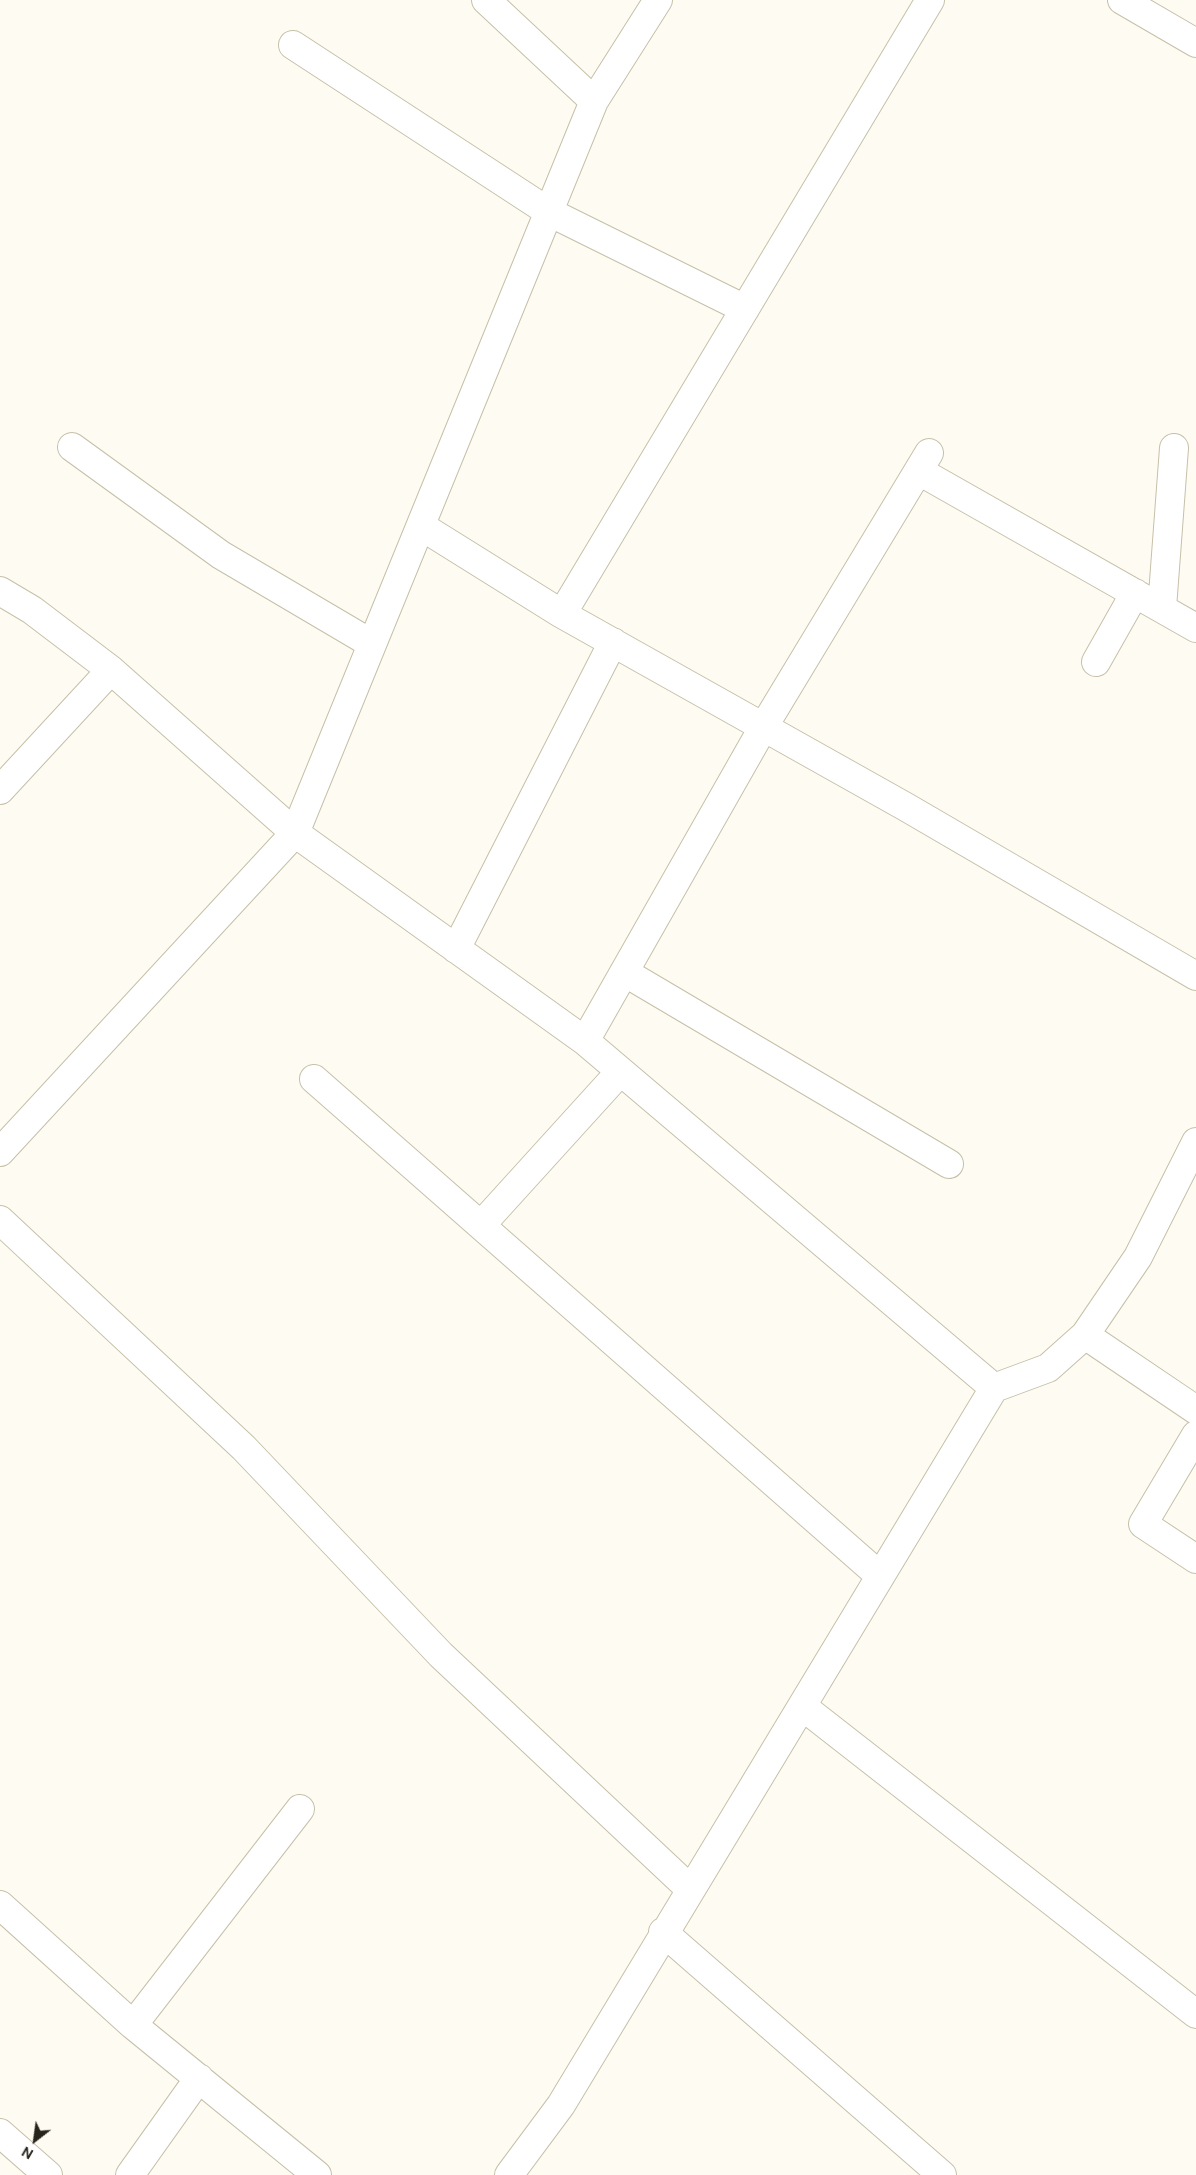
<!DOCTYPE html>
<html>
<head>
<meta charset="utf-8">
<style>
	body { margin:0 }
	#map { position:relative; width:1196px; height:2175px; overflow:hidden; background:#fefcf2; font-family:"DM Sans",sans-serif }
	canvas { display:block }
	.north { position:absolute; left:10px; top:2115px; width:50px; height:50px; -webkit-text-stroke:4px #fff; paint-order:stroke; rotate:210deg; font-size:14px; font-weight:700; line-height:20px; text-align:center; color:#26241b }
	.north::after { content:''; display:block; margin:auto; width:18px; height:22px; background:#26241b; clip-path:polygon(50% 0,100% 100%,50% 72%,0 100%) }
</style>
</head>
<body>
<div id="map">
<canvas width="1196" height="2175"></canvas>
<div class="north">N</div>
</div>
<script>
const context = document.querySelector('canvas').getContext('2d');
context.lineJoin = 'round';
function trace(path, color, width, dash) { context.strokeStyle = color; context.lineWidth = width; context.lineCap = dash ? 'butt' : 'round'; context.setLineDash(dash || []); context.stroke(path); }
const street = new Path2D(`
	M486,0L594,101
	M1122,0L1196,43
	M293,45L549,212L745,309
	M72,447L221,555L372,644
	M919,471L1196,628
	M421,526L562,614L906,807L1196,976
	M0,591L32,610L111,670L295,833L585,1041L994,1388
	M1162,608L1174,448
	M562,614L930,0
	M1096,662L1135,593
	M0,790L111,670
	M456,949L613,642
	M624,972L949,1164
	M585,1041L764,726L929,453
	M314,1079L879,1575
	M0,1152L295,833L594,101L658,0
	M0,1220L244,1448L441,1655L690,1889
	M482,1224L620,1072
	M1085,1335L1196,1410
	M1196,1435L1143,1524L1196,1559
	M802,1706L1196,2014
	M0,1905L133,2025L317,2175
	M663,1932L942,2175
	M133,2025L300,1809
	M0,2133L48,2175
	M130,2175L199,2078
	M509,2175L561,2105L994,1388L1048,1368L1085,1335L1138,1257L1196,1142`);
trace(street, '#c6c0a9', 30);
trace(street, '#fff', 28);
</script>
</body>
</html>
